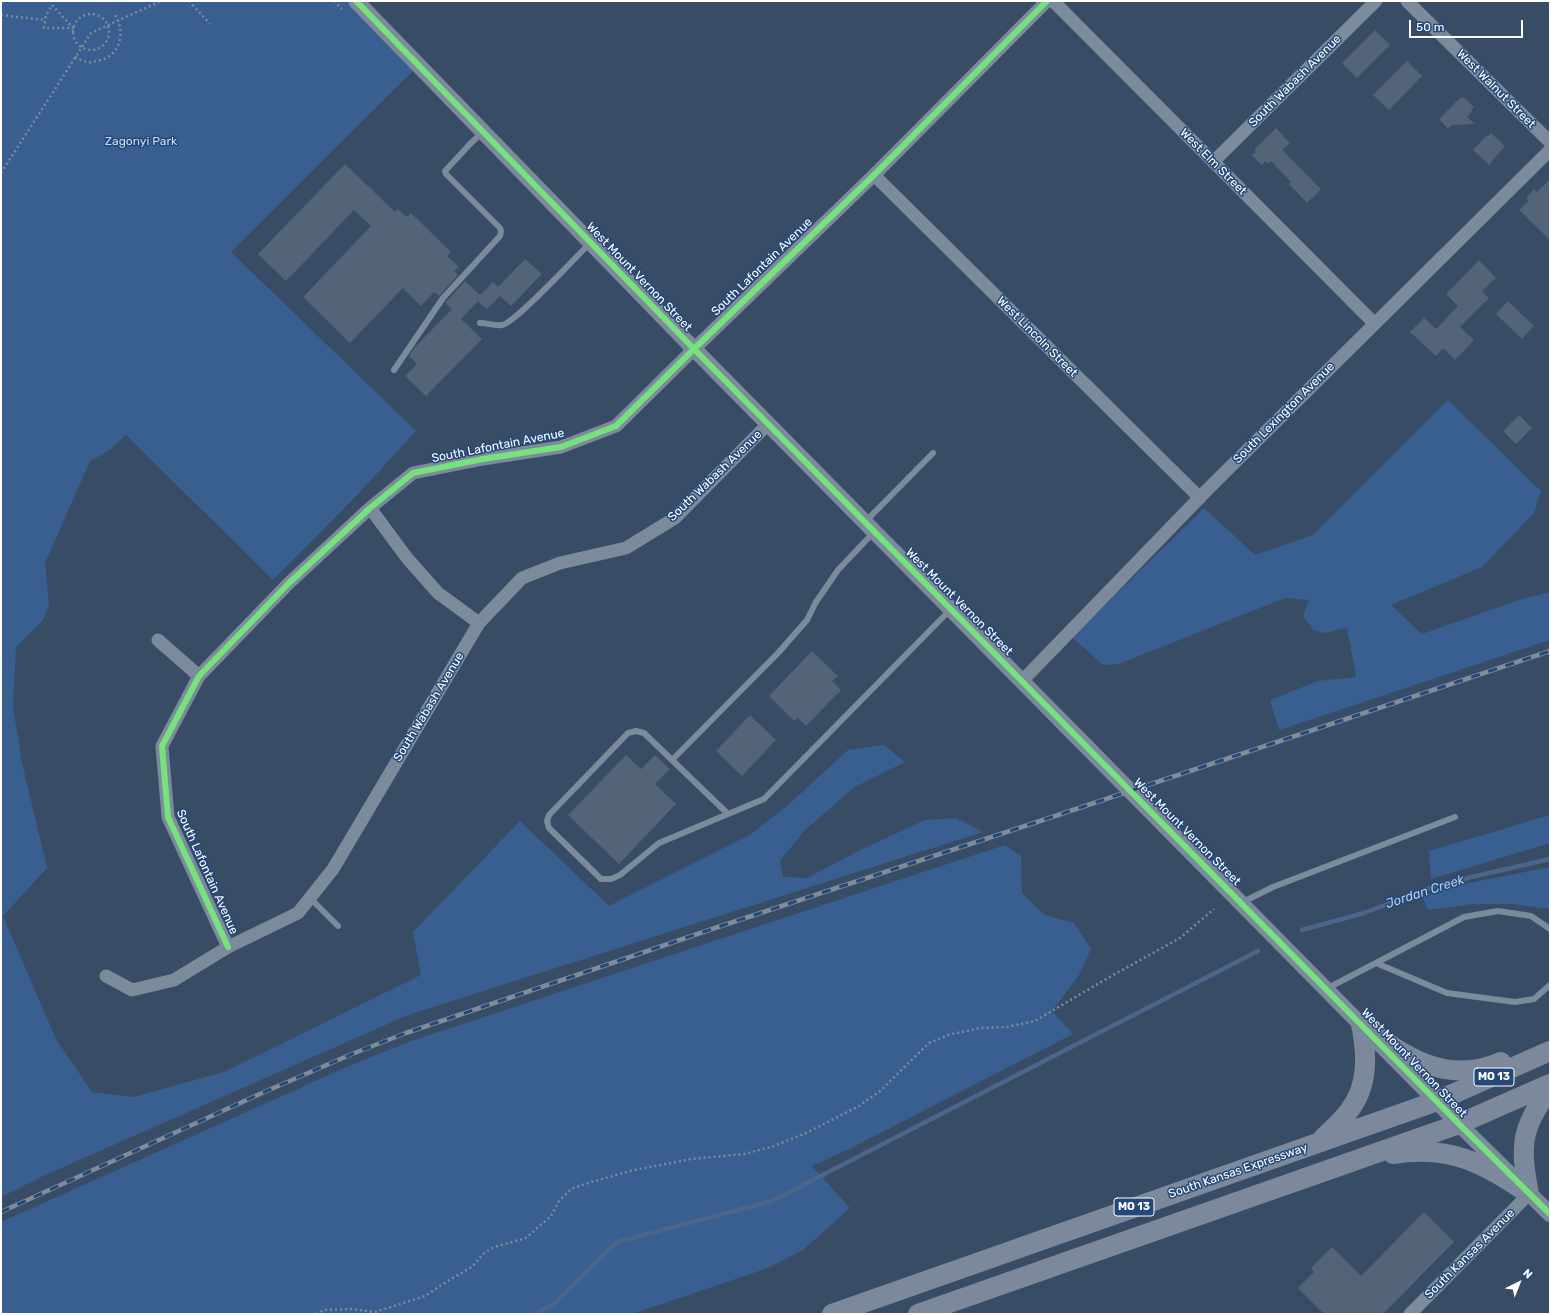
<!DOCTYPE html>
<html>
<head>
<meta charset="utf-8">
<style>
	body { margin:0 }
	#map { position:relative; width:1551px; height:1315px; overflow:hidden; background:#384c65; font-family:Rubik,sans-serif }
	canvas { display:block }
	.frame { position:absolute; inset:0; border:2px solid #fff; pointer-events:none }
	.north { position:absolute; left:1499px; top:1263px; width:40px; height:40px; -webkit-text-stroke:3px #244979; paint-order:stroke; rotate:43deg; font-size:11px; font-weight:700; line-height:16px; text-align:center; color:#fff }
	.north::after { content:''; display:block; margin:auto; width:14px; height:18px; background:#fff; clip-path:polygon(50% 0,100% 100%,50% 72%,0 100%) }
	.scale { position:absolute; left:1409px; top:20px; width:114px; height:18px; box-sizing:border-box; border:2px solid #fff; border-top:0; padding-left:5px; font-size:12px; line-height:14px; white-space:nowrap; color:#fff; -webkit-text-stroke:3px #244979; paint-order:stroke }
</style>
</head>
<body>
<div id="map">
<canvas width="1551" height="1315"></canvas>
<div class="frame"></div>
<div class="north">N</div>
<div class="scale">50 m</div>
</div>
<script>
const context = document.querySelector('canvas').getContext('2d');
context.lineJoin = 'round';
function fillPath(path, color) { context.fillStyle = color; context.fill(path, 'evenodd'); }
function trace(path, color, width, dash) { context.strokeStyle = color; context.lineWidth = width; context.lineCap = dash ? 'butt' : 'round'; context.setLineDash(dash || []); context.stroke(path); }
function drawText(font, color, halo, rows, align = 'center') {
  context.font = font + ' Rubik,sans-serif'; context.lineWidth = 3; context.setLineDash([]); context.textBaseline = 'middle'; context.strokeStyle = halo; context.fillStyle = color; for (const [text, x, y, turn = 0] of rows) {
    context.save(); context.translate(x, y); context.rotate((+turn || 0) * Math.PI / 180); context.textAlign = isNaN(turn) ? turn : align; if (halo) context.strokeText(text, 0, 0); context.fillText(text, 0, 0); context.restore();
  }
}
fillPath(new Path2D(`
	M1,1H346L414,70L231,252L416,431L358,494L273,580L126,435L110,450L90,461L45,563L49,604L43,620L16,647L13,707L22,763L47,868L3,916L56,1039L92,1092L133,1097L224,1072L421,975L413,932L520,821L609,906L751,834L787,806L848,750L884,745L905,762L855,787L804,831L780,861L783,877L807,878L860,850L925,820L956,818L983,832L408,1015L41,1177L1,1197Z
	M1448,400L1541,491L1534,513L1482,567L1391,605L1422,634L1522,599L1550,592V640L1279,730L1270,700L1318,681L1356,677L1347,628L1324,633L1313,630L1303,616L1309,600L1285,598L1119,664L1103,665L1072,637L1204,508L1255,555L1313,535Z
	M1550,815V843L1431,879L1429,851Z
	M1005,845L1021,856L1022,893L1045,915L1074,923L1091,949L1079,975L1052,1011L1073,1034L851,1148L812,1166L850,1208L803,1250L768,1268L632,1314H1V1222L351,1065L414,1040Z
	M1550,867V909L1512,904H1473L1428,910L1422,896L1459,885Z`), '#385f90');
trace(new Path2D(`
	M1302,930L1364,913L1441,884L1550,859
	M536,1314L555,1303L617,1242L772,1201L1258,951`), '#4c6689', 4.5);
fillPath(new Path2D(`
	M1375,30L1390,45L1357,78L1342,63Z
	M1407,61L1422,76L1389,110L1373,95Z
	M1463,97L1474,107L1471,110L1472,112L1467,117L1475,124L1452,125L1448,129L1439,119L1459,99Z
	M1276,128L1290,143L1282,150L1321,189L1307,203L1289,184L1291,182L1271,161L1268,164L1266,161L1262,165L1252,155L1256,152L1254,150Z
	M1491,133L1505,146L1489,165L1473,150L1487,135L1488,136Z
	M345,164L395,212L398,209L407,217L411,213L451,252L447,256L459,267L454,271L458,275L439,296L434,292L421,306L403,288L350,343L303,297L371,226L354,210L286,281L258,254Z
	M1550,179V240L1519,210L1529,201L1526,198L1534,189L1537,192Z
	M525,259L542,274L511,306L500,296L487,309L478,301L461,319L482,339L426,396L405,376L417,364L409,356L415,347L452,309L445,302L447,301L465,281L480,295L493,282L498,287Z
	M1479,260L1496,278L1482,291L1489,298L1460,327L1474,340L1455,360L1443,348L1436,356L1410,332L1424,318L1436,329L1458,306L1446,294Z
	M1508,301L1534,326L1522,339L1496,314Z
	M1519,415L1532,428L1516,444L1503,431Z
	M812,651L838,676L832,681L841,690L806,726L798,718L794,721L769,696Z
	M750,715L776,740L742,776L716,751Z
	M626,755L641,769L655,755L670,769L655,784L676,804L619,864L568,815Z
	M1424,1212L1454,1242L1383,1314H1324L1298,1288L1314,1272L1311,1268L1332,1247L1361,1276Z`), '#536378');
trace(new Path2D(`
	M189,1L210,24
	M334,1L342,9
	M52,5L73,28H44L46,15Z
	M73 32a18 18 0 1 1 36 0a18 18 0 1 1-36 0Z
	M1,15L45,20
	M75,57C79,59 83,61 87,62C90,63 93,62 96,61C119,58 127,34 115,15
	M1,173L91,33L161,1
	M316,1314L324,1310L351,1309L375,1312L425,1296L446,1282L472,1267L483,1254L494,1247L526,1238L551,1216L559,1201L571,1189L588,1183L630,1171L691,1159L744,1154L771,1147L806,1133L859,1106L880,1091L929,1043L948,1035L980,1028L1007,1027L1035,1021L1106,979L1180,938L1214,909`), '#7c8b9c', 2.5, [2, 3]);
trace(new Path2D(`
	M480,323C487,323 495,326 502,325C515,323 577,256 590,243
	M394,370L443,298L500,236L501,231L500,228L446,174L445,171L471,143L483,132
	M866,521L933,453
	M636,731L644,733L728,814L659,843L620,875L611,879H601L549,828L547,821L549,815L628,733Z
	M672,760L779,652L807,620L816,602L838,570L874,532
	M728,814L764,799L950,610
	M310,898L338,926
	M1243,902L1273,887L1455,817
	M1376,963L1447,993L1515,1002L1534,999L1550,985
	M1326,989L1464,917L1498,911L1531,916L1550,929`), '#7c8b9c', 6);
trace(new Path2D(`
	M1053,1L1374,323
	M1407,1L1550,142
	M1213,162L1376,1
	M874,175L1200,498
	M370,508L407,558L438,593L479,623
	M158,640L199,676
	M1022,681L1209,488L1550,150
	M228,947L168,817L162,746L199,676L289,583L370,508L413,473L483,459L561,447L616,426L694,349L874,175L1047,1
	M106,976L132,990L174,980L228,947L298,913L333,869L479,623L522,578L560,563L626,548L675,518L768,424
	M1410,1314L1529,1194`), '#7c8b9c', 13);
trace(new Path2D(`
	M356,1L694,349L1459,1124L1550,1214`), '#7c8b9c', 16);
trace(new Path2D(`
	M1361,1024C1404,1056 1446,1086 1501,1062
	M1323,1138C1332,1129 1342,1121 1349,1111C1369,1085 1367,1054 1361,1024
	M1393,1154C1452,1145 1482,1163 1529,1194
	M1529,1194C1520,1147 1520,1128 1550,1089
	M832,1314L1437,1101L1550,1051
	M918,1314L1459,1124L1550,1084`), '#7c889b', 20);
const rail = new Path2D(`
	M1,1212L262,1093L352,1054L406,1033L721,926L1037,822L1550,651`);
trace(rail, '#7e8c9c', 4.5);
trace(rail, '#244979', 3, [9]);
trace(new Path2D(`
	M356,1L694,349L1459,1124L1550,1214
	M228,947L168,817L162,746L199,676L289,583L370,508L413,473L483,459L561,447L616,426L694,349L874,175L1047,1`), '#77e17e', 6);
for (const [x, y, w] of [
	[1494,1077,40],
	[1134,1207,40]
]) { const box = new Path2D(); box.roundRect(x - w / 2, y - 9, w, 18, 3); context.fillStyle = '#244979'; context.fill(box); trace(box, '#fff', 1); }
drawText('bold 11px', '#fff', null, [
	["MO 13",1494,1077],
	["MO 13",1134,1207]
]);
drawText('12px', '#fff', '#244979', [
	["South Wabash Avenue",1295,81,-45],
	["West Walnut Street",1496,89,45],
	["West Elm Street",1213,162,45],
	["South Lafontain Avenue",762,267,-44],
	["West Mount Vernon Street",639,277,46],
	["West Lincoln Street",1037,337,45],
	["South Lexington Avenue",1284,413,-45],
	["South Lafontain Avenue",498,446,-11],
	["South Wabash Avenue",715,476,-44],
	["West Mount Vernon Street",959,602,45],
	["South Wabash Avenue",429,707,-59],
	["West Mount Vernon Street",1187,832,45],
	["South Lafontain Avenue",207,872,66],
	["West Mount Vernon Street",1414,1063,46],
	["South Kansas Expressway",1238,1171,-19],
	["South Kansas Avenue",1470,1254,-45]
]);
drawText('12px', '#c9dcf3', '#244979', [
	["Zagonyi Park",141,142]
]);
drawText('italic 13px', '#b2ccec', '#244979', [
	["Jordan Creek",1425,892,-18]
]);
</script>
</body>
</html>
